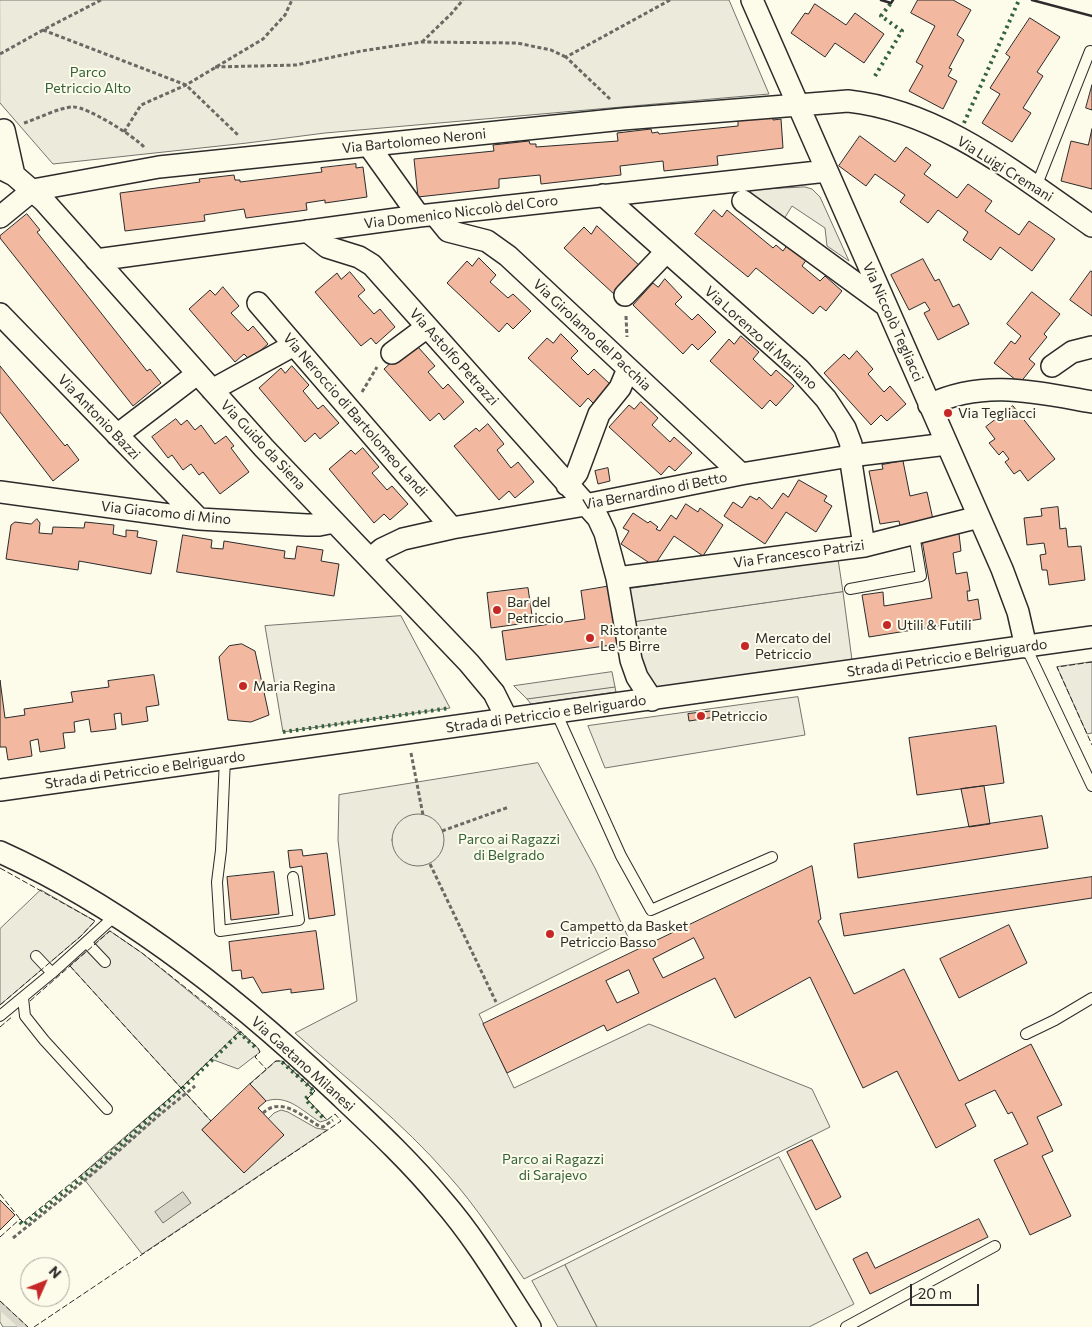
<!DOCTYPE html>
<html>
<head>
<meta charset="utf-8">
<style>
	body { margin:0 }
	#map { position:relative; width:1092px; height:1327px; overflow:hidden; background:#fdfbea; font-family:Commissioner,sans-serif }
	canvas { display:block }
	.north { position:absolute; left:20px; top:1257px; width:50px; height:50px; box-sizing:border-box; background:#fdfbea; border:1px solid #a9a89e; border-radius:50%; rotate:46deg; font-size:14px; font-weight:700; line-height:20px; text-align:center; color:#2b2b2b }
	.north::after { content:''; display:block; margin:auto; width:18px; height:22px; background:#c62828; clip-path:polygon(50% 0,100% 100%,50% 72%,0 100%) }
	.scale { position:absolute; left:910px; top:1284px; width:69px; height:22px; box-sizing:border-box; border:2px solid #2b2b2b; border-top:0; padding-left:6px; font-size:15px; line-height:18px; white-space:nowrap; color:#2b2b2b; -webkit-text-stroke:4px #fdfbea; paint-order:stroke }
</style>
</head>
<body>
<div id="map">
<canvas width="1092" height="1327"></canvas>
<div class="north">N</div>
<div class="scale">20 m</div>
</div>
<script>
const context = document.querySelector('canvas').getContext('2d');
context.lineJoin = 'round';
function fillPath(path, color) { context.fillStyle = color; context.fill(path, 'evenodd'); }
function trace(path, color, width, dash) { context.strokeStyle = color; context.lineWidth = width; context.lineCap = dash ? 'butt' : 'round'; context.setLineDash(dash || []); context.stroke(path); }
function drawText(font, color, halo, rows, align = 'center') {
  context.font = font + ' Commissioner,sans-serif'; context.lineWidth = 4; context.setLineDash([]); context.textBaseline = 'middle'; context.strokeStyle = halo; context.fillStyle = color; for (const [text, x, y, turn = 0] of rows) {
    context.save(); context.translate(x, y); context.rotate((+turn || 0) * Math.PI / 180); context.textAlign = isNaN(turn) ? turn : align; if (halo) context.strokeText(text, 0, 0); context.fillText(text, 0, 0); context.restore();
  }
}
const green = new Path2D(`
	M0,0H729L769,94L325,133L247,143L53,164L0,103Z
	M805,187L812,189L820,197L849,261L827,246L825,228L792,206L784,219L749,195L751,190Z
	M838,559L843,592L635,622L629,589Z
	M401,616L450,708L283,732L265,626Z
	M615,687L616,692L531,704L527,699Z
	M538,763L595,868L629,939L479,1014L514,1088L649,1024L812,1089L830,1127L524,1279C500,1244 477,1207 448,1175C403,1123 347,1079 295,1033L357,1001L338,840L339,795Z
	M41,890L95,921L81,936L0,1005V929Z
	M110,931L142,953L258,1048L260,1052L238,1069L211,1059L181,1088L211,1121L202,1130L244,1173L268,1119L274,1113L281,1110L288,1112L316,1128L327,1130L142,1254L81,1175L181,1088L70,966Z
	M276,1061H282L315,1091L307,1099L327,1120L320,1122C302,1111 288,1094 266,1101L250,1084Z
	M779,1157L854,1304L809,1327H597L565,1265Z
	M0,1301L28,1327H3L0,1322Z`);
fillPath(green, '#ecebdb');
trace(green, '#74746e', 1);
const parking = new Path2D(`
	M843,592L852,660L645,690L635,622Z
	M1092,662V733L1087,734L1057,667Z
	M612,672L615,687L527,699L514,686Z
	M798,697L805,735L605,768L588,726Z
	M392 840a26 26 0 1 1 52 0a26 26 0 1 1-52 0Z
	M565,1265L597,1327H558L532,1281Z`);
fillPath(parking, '#eceadb');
trace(parking, '#74746e', 1);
const water = new Path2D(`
	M183,1192L191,1203L163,1223L155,1212Z`);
fillPath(water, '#d8d7c9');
trace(water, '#74746e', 1);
trace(new Path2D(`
	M0,1306L23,1327`), '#d8d7c9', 7);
const building = new Path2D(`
	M918,0H953L971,10L957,35L964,40L949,68L952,69L948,76L957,81L943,109L909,91L923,66L916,62L935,26L911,13Z
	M815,4L846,25L855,13L884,34L864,63L835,43L825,57L791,33L805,13L808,14Z
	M1030,18L1060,37L1037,72L1043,76L1023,108L1031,113L1012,142L982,123L1000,94L990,88L1010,57L1006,54Z
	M1092,85V110L1086,108Z
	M772,114L773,120L781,119L783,148L717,156L718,165L664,171L663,161L620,166L621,175L541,184L540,175L499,179V188L418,197L414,159L494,151L493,145L529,141L530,144H536V147L618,141L617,133L651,129L652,133L658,132L659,134L738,126V119Z
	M1092,129V189L1061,181L1071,141L1088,145Z
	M860,136L895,162L906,147L931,165L924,174L957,198L968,184L992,201L985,211L1019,235L1029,221L1055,239L1032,271L1000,247L991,260L963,240L968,232L938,210L928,223L900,202L905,195L875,174L866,186L839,166Z
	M356,164V168L363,167L367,197L325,203V200L306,203L307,210L246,218L244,209L204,215L205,221L125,231L120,193L200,182L199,179L234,175L235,180H240V182L322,172L321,168Z
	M714,210L722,217L727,210L773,248L776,245L783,251L788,244L807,259L802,266L820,281L825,276L842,291L826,311L820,306L813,314L756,268L748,277L695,234Z
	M27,214L40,230L37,232L147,371L150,369L161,383L133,406L0,238V236Z
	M597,226L641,267L615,295L564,248L584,227L591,234Z
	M479,258L496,275L490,282L508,298L513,294L531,311L513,329L507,323L499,332L447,283L467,261L472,266Z
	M923,259L935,281L939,279L953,307L959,304L969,324L938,340L924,313L930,310L925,302L909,310L891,275Z
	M1091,271L1092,272V316L1070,300Z
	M350,272L365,290L358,296L374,314L380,309L395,327L376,344L371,338L361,346L315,292L337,273L341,279Z
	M665,279L682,297L675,304L692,320L698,314L716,332L698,350L692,344L683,354L633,305L653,283L658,287Z
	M223,287L239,306L231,313L248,331L253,326L268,344L250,360L244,354L235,362L189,309L210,290L215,295Z
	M1032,292L1060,314L1044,334L1047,337L1029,359L1035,364L1020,383L994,363L1011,341L1015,344L1021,336L1007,324Z
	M561,334L578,351L571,358L588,375L594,369L611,385L594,404L588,398L580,407L528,358L547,338L553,343Z
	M741,336L759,352L753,359L771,376L776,370L794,386L776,406L770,400L762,409L710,361L729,339L734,344Z
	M418,347L435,366L428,372L443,389L448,384L464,402L444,420L439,413L430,421L384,369L406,349L410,353Z
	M857,351L873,369L868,374L884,392L890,386L906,404L887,421L881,415L871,425L824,373L844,354L849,359Z
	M0,366L65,446L67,444L79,460L53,481L0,412Z
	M292,366L309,385L303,391L318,409L323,405L339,423L320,439L315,433L305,442L259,388L281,368L285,373Z
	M641,402L658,418L652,425L670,442L674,437L692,453L675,471L669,466L661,475L609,427L629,405L634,409Z
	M1013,406L1055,459L1028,481L1020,470L1014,474L1005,462L1009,459L1003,451L999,455L989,443L995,439L986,427Z
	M176,419L181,425L187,420L195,430L201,425L215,444L226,436L234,446L231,448L249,472L220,494L203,472L199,475L191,464L183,470L172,455L168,458L152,437Z
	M488,424L504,444L497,450L511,468L518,462L534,482L515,498L509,491L499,500L454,446L476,428L479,431Z
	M363,448L379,467L372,473L387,490L392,486L408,504L390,520L384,514L374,523L329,469L351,450L355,454Z
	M903,461L910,496L927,492L934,524L901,531L899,521L880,524L869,471L883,469L882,465Z
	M608,468L610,481L598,484L595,471Z
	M799,480L827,496L824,501L832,506L816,532L786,512L765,544L724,516L733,502L742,508L750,496L757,500L759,497L772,509L783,493L788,497Z
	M686,504L698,512L700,508L723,525L703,556L674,536L654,566L621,544L629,531L623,528L633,513L648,523L650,521L658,527L656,529L660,531L671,515L676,519Z
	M1058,507L1060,529L1066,528L1068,547L1081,546L1085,580L1049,585L1047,570H1042L1040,555L1046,554L1044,543L1027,545L1024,518L1042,516L1041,509Z
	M37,519L40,523L39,533L52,534L53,527L84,528L85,522L114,525L113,534L126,537V530L138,531L137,537L157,541L151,574L79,561L78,570L6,559L11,525L15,522L31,524Z
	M959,534L961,551L953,553L956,574L967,572L970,591H967L968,601L978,599L981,619L869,637L862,595L883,592L884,606L932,598L922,540Z
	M183,535L212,540L211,548L223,549L224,541L285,551L284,558L295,559L297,546L323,550L321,561L339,564L334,596L177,572Z
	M611,586L619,644L506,660L502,631L585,619L581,591Z
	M528,588L533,622L491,628L487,593Z
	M242,644L255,651L269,715L251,722L228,720L219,657L229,646Z
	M154,675L159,705L146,707L148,721L122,725L121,713L114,714L116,729L91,732L89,719L74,722L75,732L63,733L65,748L40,752L38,739L30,741L32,756L8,760L6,747H0V680L5,718L25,715L24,709L73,702L71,692L109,687L108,681Z
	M714,711L715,717L689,721L688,714Z
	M996,726L1004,783L917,795L909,738Z
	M984,786L990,824L969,827L961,789Z
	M1042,816L1048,848L858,878L854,844Z
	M302,850L303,856L327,853L335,915L309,919L302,866L290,868L288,851Z
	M812,866L821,919L818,921L854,994L904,969L959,1081L1031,1044L1062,1105L1037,1117L1053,1151L1042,1156L1071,1216L1030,1235L994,1160L1028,1144L1012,1112L1008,1114L995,1090L965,1104L976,1126L936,1148L897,1071L863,1088L810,977L735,1018L715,978L607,1031L604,1025L507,1073L483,1024ZM694,938L704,958L663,978L653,959ZM629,970L639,993L617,1003L606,981Z
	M274,872L279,914L231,920L227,877Z
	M1092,877V898L844,936L840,914Z
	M1009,925L1027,963L959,998L940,959Z
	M316,931L324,989L291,993V989L262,993L253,977L242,979L241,970L232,971L229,942Z
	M250,1084L266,1101L258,1108L284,1135L244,1173L202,1130Z
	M812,1140L841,1197L816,1210L787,1152Z
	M0,1200L15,1215L0,1230Z
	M979,1219L988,1237L870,1294L853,1259L867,1252L875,1268Z`);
fillPath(building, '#f2b8a0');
trace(building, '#2b2b2b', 1);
const lane = new Path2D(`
	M1036,187L1090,51
	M850,589L921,576L914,534
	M1026,647L1092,786
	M556,712L621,856L651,910L772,857
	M225,758L221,850L217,882L220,931L299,920L293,877
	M86,942L105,962
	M36,956L52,973
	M23,998L25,1016L44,1040L107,1109
	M0,1016L52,973L116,915
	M1026,1034L1055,1020L1092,998
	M846,1327L995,1246`);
const street = new Path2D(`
	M752,0L1002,569L1018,612L1026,647
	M4,130L14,175
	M369,146L419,216
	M0,168L14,175L44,201L264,448L469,663L494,693L507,719
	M603,195L799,369L826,399L845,428L851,444L850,456L864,546
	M743,201L884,304
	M435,215L448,231L487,241L508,256L741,474
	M0,217L33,190L159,167L623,119L848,101C941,111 1018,175 1092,226
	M307,231L327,247L359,257L372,265L598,518L605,533L617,578L631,660L637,677L652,700
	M96,260L419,216L827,171
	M625,295L666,252
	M258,303L452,528
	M0,314L199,519
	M392,353L427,327
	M1052,366L1072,352L1092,347
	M212,390L294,345
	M929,405C984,379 1035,392 1092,402
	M117,435L197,374
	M567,485L577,473L599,414L620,388L628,369
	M0,492L199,519L307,525H319L334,522
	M370,559L382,549L403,539L452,528L585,505L741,474L850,456L947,444
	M617,578L864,546L979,517
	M0,790L1092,637
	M0,852C122,907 237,998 334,1090C371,1125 409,1160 442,1200C476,1239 502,1284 530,1327`);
trace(lane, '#2b2b2b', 12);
trace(street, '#2b2b2b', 24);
trace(new Path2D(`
	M43,30L186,85L239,136
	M422,42L451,14L463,0
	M0,54L43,30L101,0
	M215,67L296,65L361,51L421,42L517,43L551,50L566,57
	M610,99L566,57L670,0
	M24,123C37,119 60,107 73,107C86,106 134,136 144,147
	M124,132L141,105L186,85L263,39L285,15L292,0
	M626,316L627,337
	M362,392L377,367
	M411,753L423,815
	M442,831L509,807
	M430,864L496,1002
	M263,1113C281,1096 302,1116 319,1126L323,1127L333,1120
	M13,1238L96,1171L158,1116L195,1086`), '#6a6964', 3, [4, 2.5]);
trace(lane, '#fdfbea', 10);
trace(street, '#fdfbea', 21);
trace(new Path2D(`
	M875,76L902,31L881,16L891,3
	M964,123L1019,0
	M283,732L450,708
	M282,1062L314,1091L305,1099L325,1120
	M20,1222L23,1225L103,1161L182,1089L240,1033L257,1049`), '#34623c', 4, [2.5, 4]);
trace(new Path2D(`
	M1092,662L1057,667L1092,745
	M0,868L95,921L81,936L0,1005
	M70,966L181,1088L240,1031L258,1048L260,1052L255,1057L266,1069
	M30,1001L110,931L142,953L240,1031
	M0,1027L13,1016
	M0,1194L20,1219
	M0,1237L20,1219L23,1222L101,1159L181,1088L211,1121
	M0,1301L28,1327
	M34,1327L341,1121L335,1114L327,1120L307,1099L315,1091L282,1061H276L250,1084`), '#2b2b2b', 1, [6, 2.5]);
trace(new Path2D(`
	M881,0L891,3L893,0
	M1032,0L1092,16`), '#2b2b2b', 2.5);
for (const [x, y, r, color] of [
	[948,413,5,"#c62828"],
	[497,610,5,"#c62828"],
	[887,625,5,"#c62828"],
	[590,638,5,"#c62828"],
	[745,646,5,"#c62828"],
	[243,686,5,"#c62828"],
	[701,716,5,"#c62828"],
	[550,934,5,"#c62828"]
]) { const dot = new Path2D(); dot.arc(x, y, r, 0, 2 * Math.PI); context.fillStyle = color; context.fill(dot); trace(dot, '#fdfbea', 2); }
drawText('14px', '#34623c', '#fdfbea', [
	["Parco",88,72],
	["Petriccio Alto",88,88],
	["Parco ai Ragazzi",509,839],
	["di Belgrado",509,855],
	["Parco ai Ragazzi",553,1159],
	["di Sarajevo",553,1175]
]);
drawText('14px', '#2b2b2b', '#fdfbea', [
	["Via Bartolomeo Neroni",414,141,-6],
	["Via Luigi Cremani",1005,169,32],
	["Via Domenico Niccolò del Coro",461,212,-7],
	["Via Niccolò Tegliacci",893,322,66],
	["Via Girolamo del Pacchia",592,335,43],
	["Via Lorenzo di Mariano",761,338,42],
	["Via Astolfo Petrazzi",454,357,48],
	["Via Neroccio di Bartolomeo Landi",355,415,49],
	["Via Antonio Bazzi",99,417,46],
	["Via Guido da Siena",263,445,47],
	["Via Bernardino di Betto",655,491,-11],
	["Via Giacomo di Mino",166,513,6],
	["Via Francesco Patrizi",799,554,-8],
	["Strada di Petriccio e Belriguardo",947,658,-8],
	["Strada di Petriccio e Belriguardo",546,714,-8],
	["Strada di Petriccio e Belriguardo",145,770,-8],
	["Via Gaetano Milanesi",303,1064,42]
]);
drawText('14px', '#2b2b2b', '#fdfbea', [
	["Via Tegliacci",958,413],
	["Bar del",507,602],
	["Petriccio",507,618],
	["Utili & Futili",897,625],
	["Ristorante",600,630],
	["Le 5 Birre",600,646],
	["Mercato del",755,638],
	["Petriccio",755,654],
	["Maria Regina",253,686],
	["Petriccio",711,716],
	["Campetto da Basket",560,926],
	["Petriccio Basso",560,942]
], 'left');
</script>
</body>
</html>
